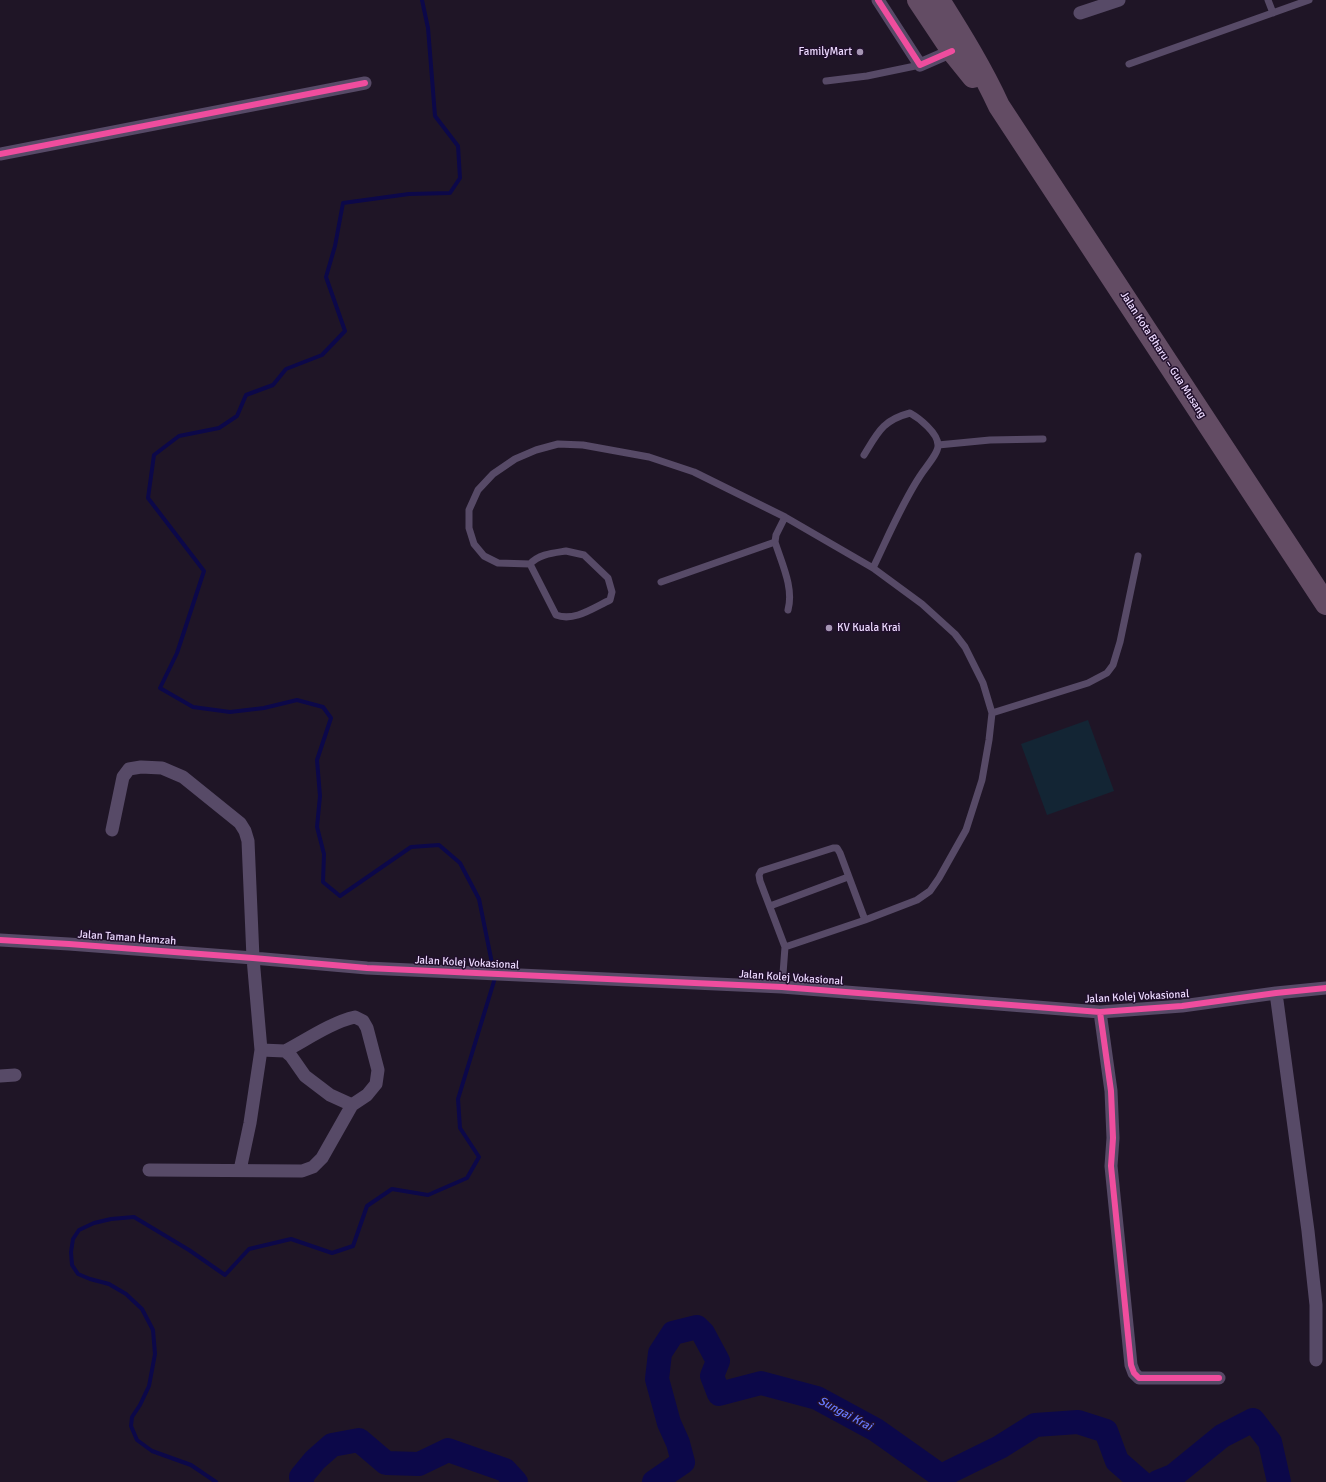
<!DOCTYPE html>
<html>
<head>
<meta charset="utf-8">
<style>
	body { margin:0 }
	canvas { display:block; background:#1f1526 }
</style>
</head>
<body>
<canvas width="1326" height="1482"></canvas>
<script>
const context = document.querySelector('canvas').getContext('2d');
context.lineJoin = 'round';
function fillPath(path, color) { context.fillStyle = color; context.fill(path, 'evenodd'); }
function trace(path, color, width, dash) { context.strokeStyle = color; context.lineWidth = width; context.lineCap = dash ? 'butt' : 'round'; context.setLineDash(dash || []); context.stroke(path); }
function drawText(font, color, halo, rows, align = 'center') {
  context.font = font + ' Signika,sans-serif'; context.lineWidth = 3; context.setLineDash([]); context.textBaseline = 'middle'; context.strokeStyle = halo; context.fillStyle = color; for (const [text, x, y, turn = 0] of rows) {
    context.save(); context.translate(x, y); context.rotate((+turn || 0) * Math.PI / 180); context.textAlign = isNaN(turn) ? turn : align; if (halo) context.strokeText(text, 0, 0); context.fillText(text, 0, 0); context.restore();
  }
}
fillPath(new Path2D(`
	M1088,720L1114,791L1047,815L1021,744Z`), '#132534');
trace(new Path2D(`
	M216,1482L191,1465L152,1451L137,1440L131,1426L132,1417L140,1405L149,1386L155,1354L153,1330L142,1309L126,1294L109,1284L90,1279L78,1274L72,1265L71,1252L73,1239L79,1230L94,1223L111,1219L134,1217L189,1250L225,1275L249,1249L291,1239L332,1253L353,1246L367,1206L392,1189L428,1195L467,1178L479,1157L460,1128L458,1099L495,978L479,899L460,863L439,845L411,847L340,896L323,882L324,854L317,827L320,796L317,760L331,718L323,707L297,700L264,708L230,712L193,707L160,688L177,653L204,571L148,498L154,455L179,436L219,428L237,416L246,395L273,385L286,369L322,355L345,331L326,277L335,246L343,203L409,194L450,193L460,178L458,146L435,116L428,28L422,0`), '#0c0849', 4);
trace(new Path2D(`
	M302,1482L301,1477L315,1460L332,1445L359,1440L386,1463L419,1464L448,1450L505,1470L516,1482
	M654,1482L683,1462L678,1443L669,1423L657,1379L660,1353L673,1333L697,1327L703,1333L718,1361L712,1376L719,1394L761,1383L817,1398L876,1430L941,1476L1000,1447L1035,1425L1078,1422L1106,1431L1117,1461L1141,1482
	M1158,1482L1173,1476L1222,1436L1253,1420L1270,1442L1279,1482`), '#0c0849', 24);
trace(new Path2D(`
	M1268,0L1273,13
	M1129,64L1309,0
	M826,81L867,76L920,65
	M938,445L990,440L1043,439
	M864,455C878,432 883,420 910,413C919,418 938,433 938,445C939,453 924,469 920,476C901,505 888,537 873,568
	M785,517L776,535L775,542C782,564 794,588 788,610
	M566,551L584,555L608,578L612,592L610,600C593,608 574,622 556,615L530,564C539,554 553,553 566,551Z
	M530,564L498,563L484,556L474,544L469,528V510L478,490L493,474L515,459L536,450L558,444L583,445L649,457L694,472L785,517L873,568L922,604L955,634L965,647L983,683L992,713L989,740L982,780L966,830L939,878L930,891L917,900L865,920L785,947
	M661,582L775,542
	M992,713L1088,683L1107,673L1113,665L1120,642L1138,556
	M770,906L848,877
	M782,987L785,947L760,881L759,875L761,871L833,848H837L840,853L865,920`), '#574a67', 7);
trace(new Path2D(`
	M878,0L920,65L952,51
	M1080,13L1119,0
	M0,154L365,83
	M112,830L123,777L129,769L141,767L162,768L183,777L240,823L245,831L248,841L253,958L261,1050L250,1123L240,1170
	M0,940L69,944L253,958L367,968L782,987L1100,1012L1182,1006L1276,993L1326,988
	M1276,993L1308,1231L1316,1305V1360
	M1100,1012L1111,1091L1113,1138L1111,1166L1131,1365L1134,1373L1139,1378H1219
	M261,1050L285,1051L291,1056L305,1076L330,1095L352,1105
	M0,1076L15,1075
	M149,1170L302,1171L313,1167L322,1158L352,1105L367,1095L376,1084L378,1070L367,1028L363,1021L355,1017C332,1022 306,1040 285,1051`), '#574a67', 13);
trace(new Path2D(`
	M918,0L952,51L973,77
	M939,0C961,35 982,69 999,106L1326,604`), '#634c64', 22);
trace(new Path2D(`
	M878,0L920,65L952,51
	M0,154L365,83
	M0,940L69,944L253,958L367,968L782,987L1100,1012L1182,1006L1276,993L1326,988
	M1100,1012L1111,1091L1113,1138L1111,1166L1131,1365L1134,1373L1139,1378H1219`), '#ef4d9e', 6);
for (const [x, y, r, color] of [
	[860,52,4,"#a595b3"],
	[829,628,4,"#a595b3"]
]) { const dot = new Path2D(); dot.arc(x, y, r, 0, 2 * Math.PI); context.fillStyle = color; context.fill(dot); trace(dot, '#200f2c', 1.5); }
drawText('11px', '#eddaff', '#200f2c', [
	["FamilyMart",852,52],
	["KV Kuala Krai",837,628,"left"]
], 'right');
drawText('11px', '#eddaff', '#200f2c', [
	["Jalan Kota Bharu – Gua Musang",1163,355,57],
	["Jalan Taman Hamzah",127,938,4],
	["Jalan Kolej Vokasional",467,963,3],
	["Jalan Kolej Vokasional",791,978,4],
	["Jalan Kolej Vokasional",1137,997,-3]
]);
drawText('italic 12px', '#687aff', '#200f2c', [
	["Sungai Krai",845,1414,28]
]);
</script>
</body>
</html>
